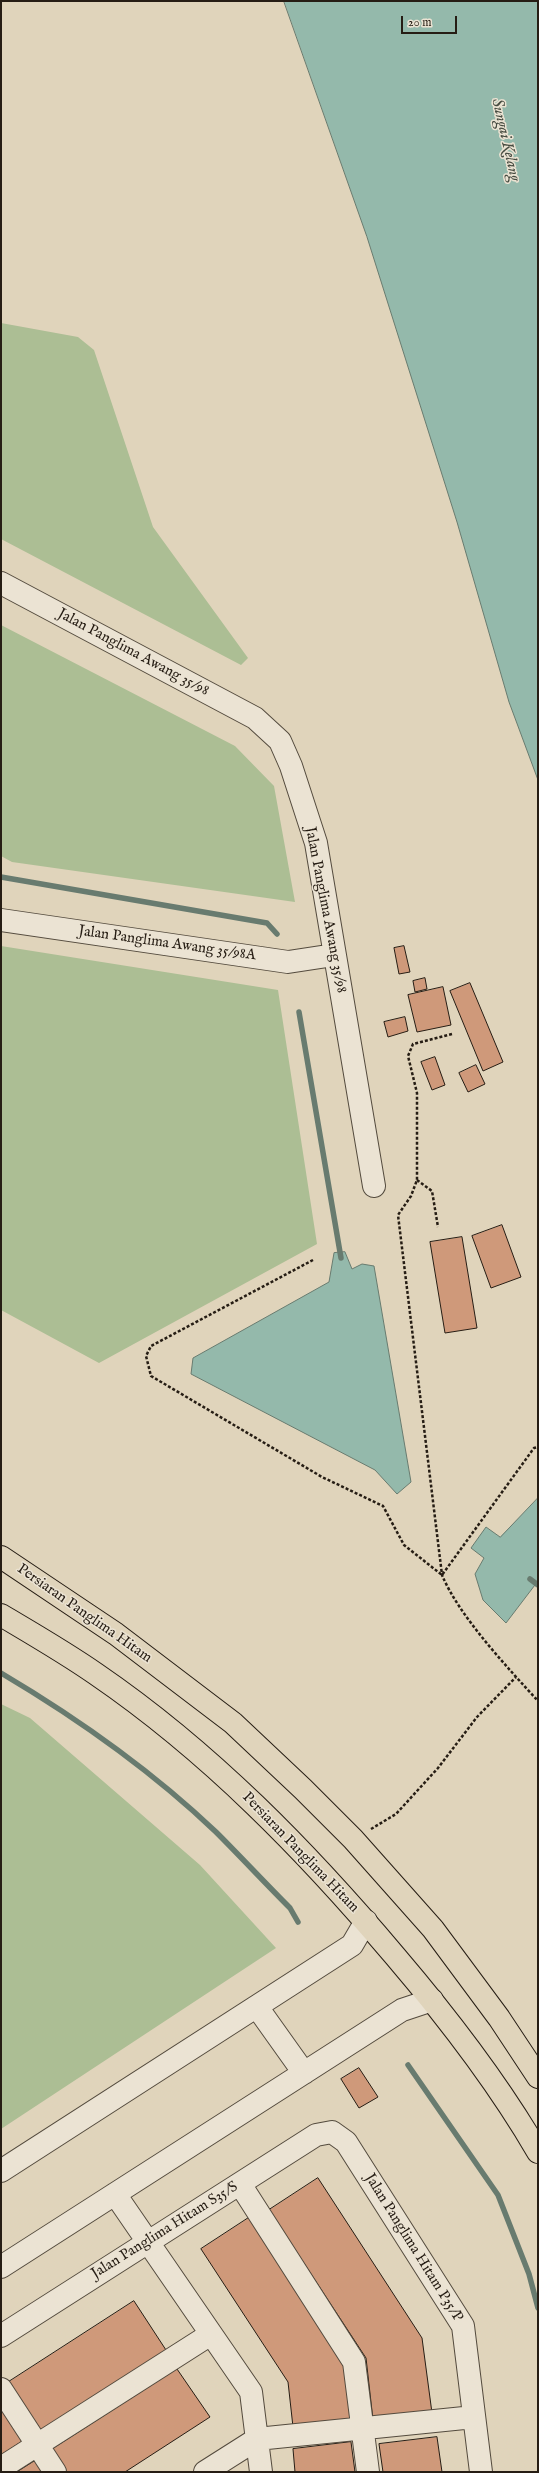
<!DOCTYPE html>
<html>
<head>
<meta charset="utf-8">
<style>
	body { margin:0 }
	#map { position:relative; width:539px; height:2473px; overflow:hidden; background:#e0d4bb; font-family:"IM FELL English",serif }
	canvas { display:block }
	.frame { position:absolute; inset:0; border:2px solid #261d14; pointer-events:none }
	.scale { position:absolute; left:401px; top:16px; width:56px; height:18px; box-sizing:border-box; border:2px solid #261d14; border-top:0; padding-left:5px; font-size:12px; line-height:14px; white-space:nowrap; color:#261d14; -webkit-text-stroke:3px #ebe3d3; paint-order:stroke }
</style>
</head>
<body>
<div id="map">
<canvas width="539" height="2473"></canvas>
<div class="frame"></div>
<div class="scale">20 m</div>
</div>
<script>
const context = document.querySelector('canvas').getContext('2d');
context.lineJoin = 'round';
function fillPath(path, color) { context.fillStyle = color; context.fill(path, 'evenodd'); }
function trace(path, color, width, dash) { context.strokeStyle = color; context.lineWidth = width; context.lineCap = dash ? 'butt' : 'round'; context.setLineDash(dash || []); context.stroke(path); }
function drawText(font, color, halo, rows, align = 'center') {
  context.font = font + ' "IM FELL English",serif'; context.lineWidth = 3; context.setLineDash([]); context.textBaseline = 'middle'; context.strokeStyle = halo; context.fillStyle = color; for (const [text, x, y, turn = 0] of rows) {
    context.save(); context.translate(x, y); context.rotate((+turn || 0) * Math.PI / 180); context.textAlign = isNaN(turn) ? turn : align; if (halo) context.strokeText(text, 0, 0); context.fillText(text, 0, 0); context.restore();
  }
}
fillPath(new Path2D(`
	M1,323L78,337L94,350L153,527L248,658L241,665L1,539Z
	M1,625L235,746L274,786L295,902L12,862L1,856Z
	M1,946L278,990L317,1244L99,1363L1,1310Z
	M1,1704L30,1718L200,1865L276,1948L1,2129Z`), '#acbe94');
const water = new Path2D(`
	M284,1H538V780L509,702L457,522L367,237Z
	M345,1252L352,1269L362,1264L374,1266L411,1482L397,1494L375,1470L191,1374L193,1358L329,1282L334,1253Z
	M538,1498V1581L506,1623L483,1600L475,1574L484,1558L471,1548L486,1527L500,1537Z`);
fillPath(water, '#94b9ab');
trace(water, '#687b6f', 1);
trace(new Path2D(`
	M1,877L267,923L277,934
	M299,1012L341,1258
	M530,1579L538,1585
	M1,1673C77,1718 152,1771 216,1832C241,1857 265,1883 290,1908L298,1922
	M408,2065L498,2195L529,2274L538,2308`), '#687b6f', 5.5);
const building = new Path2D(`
	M404,946L410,972L399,974L394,948Z
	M425,978L427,989L415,992L413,981Z
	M470,983L503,1062L483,1071L450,991Z
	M443,987L451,1025L417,1032L408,995Z
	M405,1017L408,1031L388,1037L384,1022Z
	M435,1057L445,1085L432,1090L421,1062Z
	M476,1065L485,1084L468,1092L459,1073Z
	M502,1225L521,1277L491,1288L472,1236Z
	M462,1237L477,1328L445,1333L430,1242Z
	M359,2068L378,2097L359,2108L341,2079Z
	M318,2178L422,2338L432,2413L373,2420L366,2358L269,2210Z
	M250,2217L344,2363L351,2420L293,2427L288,2382L201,2249Z
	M134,2301L166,2350L40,2431L7,2383Z
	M177,2369L210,2417L125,2472H66L51,2450Z
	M1,2405L24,2440L1,2455Z
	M437,2437L442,2472H383L379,2444Z
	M351,2442L355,2472H295L293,2449Z
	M38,2459L47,2472H17Z`);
fillPath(building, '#cf997a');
trace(building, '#261d14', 1);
const minor = new Path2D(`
	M1,583L255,718L280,741L291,766L316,843L374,1186
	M1,920L288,962L334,955
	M257,2007L304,2073
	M1,2171L352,1945L366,1921
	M240,2184L354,2362L368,2472
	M115,2194L251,2392L261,2472
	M1,2267L402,2010L432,2000
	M1,2336L316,2135L332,2132L346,2142L463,2326L481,2472
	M1,2389L55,2472
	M1,2468L211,2334
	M205,2472L257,2439L474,2417`);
const major = new Path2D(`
	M1,1557L116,1634L233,1723L303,1789L353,1839L433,1929L499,2018L538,2077
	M1,1615C33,1634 66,1653 96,1674C210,1752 307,1852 395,1956C447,2017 498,2083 538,2152`);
trace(minor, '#544b3e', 24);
trace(major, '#261d14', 24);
trace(new Path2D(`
	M452,1034L413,1044L408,1056L417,1093V1180L411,1196L398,1215L442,1575C459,1616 507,1667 538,1701
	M417,1180L432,1191L438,1227
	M313,1260L151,1346L146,1356L151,1376L322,1477L383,1506L404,1545L442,1575L534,1448L538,1447
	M371,1829L396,1814L438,1768L477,1717L516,1677`), '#261d14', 2.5, [3, 2]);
trace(minor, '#ebe3d3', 22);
trace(major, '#e0d4bb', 22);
drawText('15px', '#261d14', '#ebe3d3', [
	["Jalan Panglima Awang 35/98",133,653,28],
	["Jalan Panglima Awang 35/98",325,910,79],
	["Jalan Panglima Awang 35/98A",167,944,8],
	["Persiaran Panglima Hitam",84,1614,35],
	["Persiaran Panglima Hitam",300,1853,46],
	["Jalan Panglima Hitam S35/S",165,2231,-32],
	["Jalan Panglima Hitam P35/P",413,2248,58]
]);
drawText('italic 16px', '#474c41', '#ebe3d3', [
	["Sungai Kelang",505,140,77]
]);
</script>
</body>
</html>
